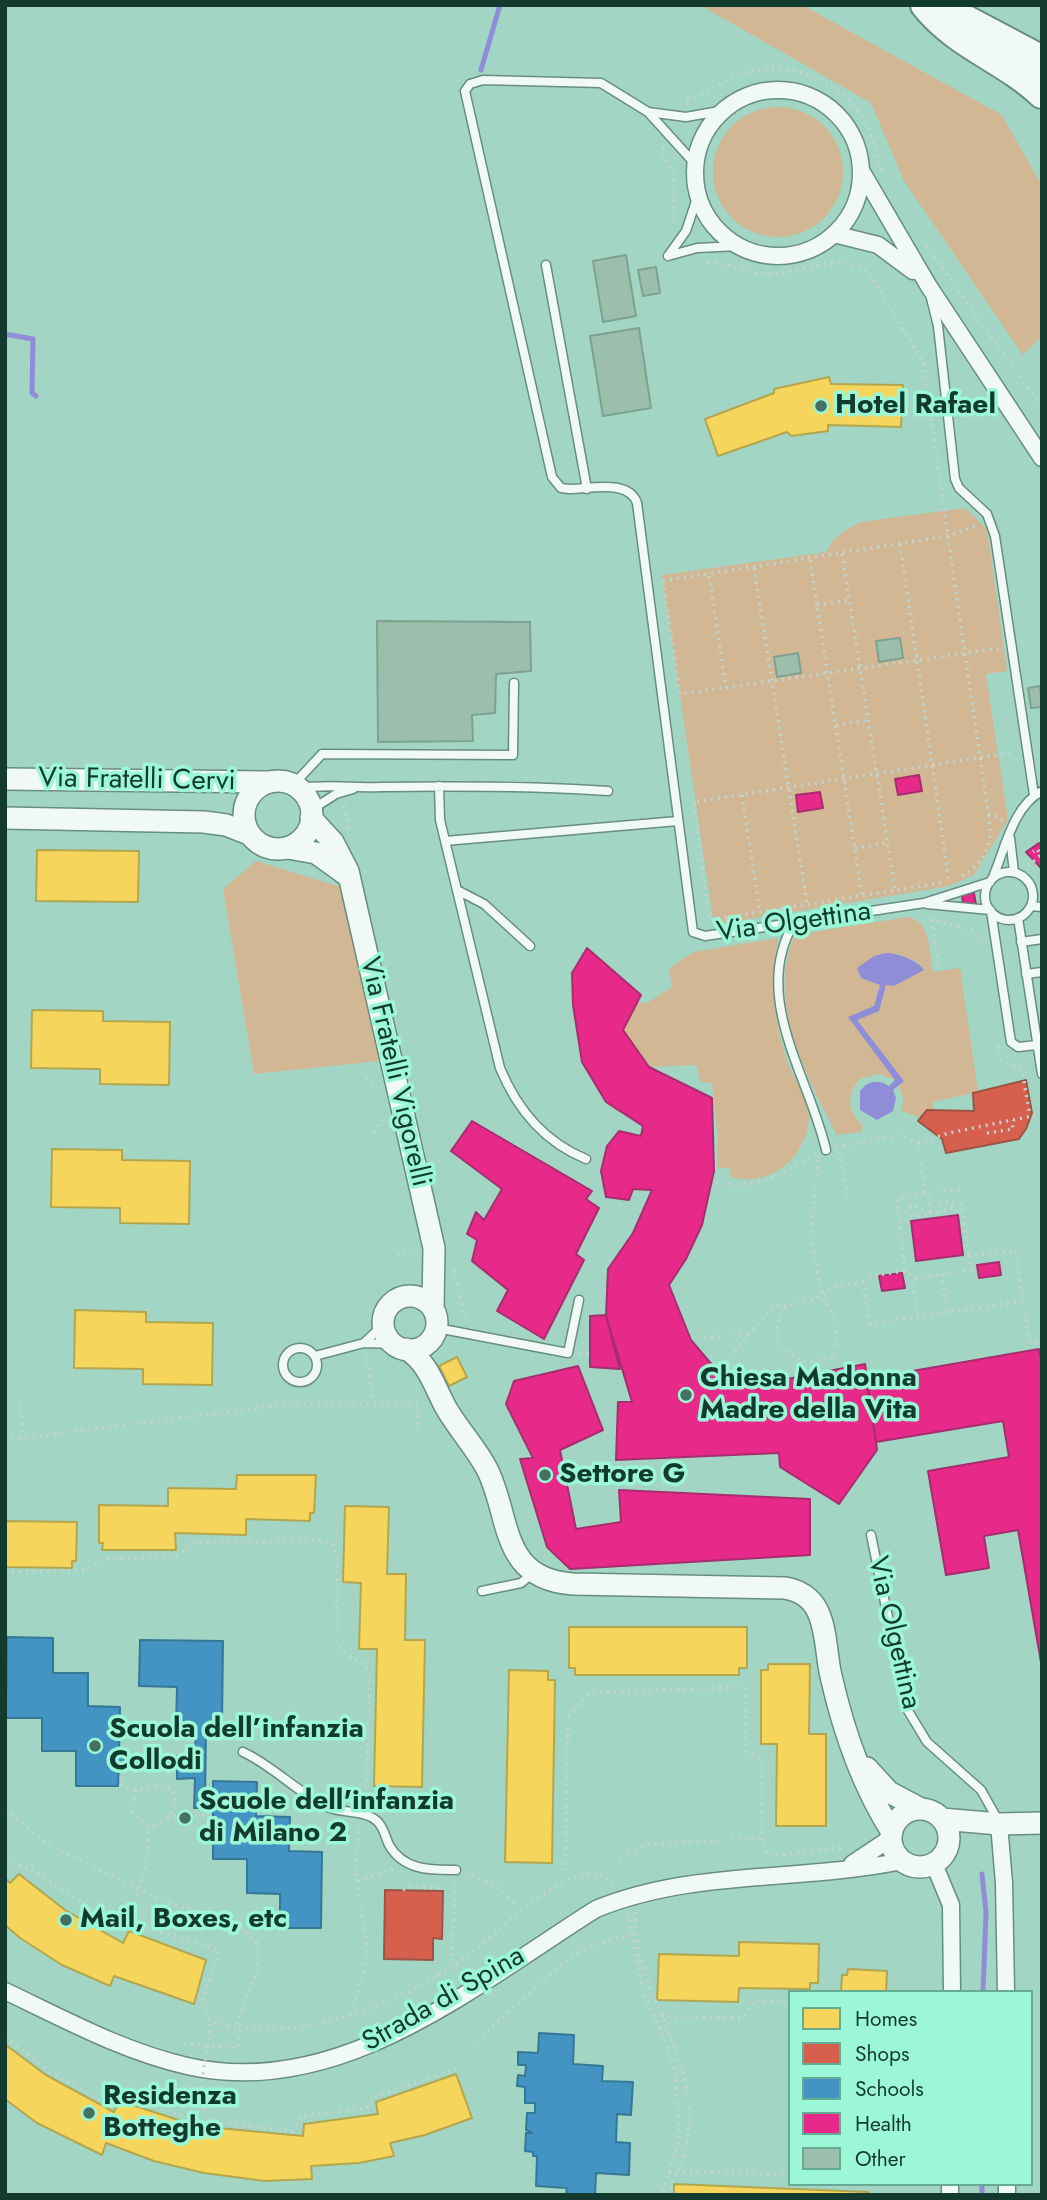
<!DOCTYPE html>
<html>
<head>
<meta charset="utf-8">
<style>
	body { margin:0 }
	#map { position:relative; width:1047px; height:2200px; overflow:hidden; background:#a3d5c4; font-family:Jost,sans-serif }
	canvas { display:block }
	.frame { position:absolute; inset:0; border:7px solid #133a2e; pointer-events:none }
	.legend { position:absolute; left:788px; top:1990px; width:245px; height:196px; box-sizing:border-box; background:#9cf7d7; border:2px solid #65ab93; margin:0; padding:9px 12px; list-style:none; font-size:21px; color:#133a2e }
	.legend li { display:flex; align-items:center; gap:14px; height:35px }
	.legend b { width:35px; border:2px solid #65ab93 }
</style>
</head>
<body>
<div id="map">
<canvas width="1047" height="2200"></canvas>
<div class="frame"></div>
<ul class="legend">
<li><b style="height:19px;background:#f6d55c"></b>Homes</li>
<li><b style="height:19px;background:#d6604d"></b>Shops</li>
<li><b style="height:19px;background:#4393c3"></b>Schools</li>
<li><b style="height:19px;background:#e7298a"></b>Health</li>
<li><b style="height:19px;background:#9cbfad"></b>Other</li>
</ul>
</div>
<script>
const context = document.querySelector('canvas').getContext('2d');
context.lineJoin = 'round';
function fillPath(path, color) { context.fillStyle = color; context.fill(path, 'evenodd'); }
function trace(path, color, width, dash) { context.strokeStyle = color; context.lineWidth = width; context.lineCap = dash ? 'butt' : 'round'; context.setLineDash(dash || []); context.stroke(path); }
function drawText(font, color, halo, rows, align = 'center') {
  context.font = font + ' Jost,sans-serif'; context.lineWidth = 7; context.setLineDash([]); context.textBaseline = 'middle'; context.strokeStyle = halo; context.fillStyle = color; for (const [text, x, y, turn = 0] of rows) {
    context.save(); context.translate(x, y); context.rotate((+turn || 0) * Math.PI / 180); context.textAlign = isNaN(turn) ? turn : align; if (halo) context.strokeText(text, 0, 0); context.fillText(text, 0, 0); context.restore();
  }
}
fillPath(new Path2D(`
	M700,5H802L1002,115L1042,186V336L1023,355L904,181L871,103Z
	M713 172a65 65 0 1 1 130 0a65 65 0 1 1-130 0Z
	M965,508L987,529L1007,671L986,674L1008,819L974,875L949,886L714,925L662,575L827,552C832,537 847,529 861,522Z
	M256,861L341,887L379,1061L254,1074L223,889Z
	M907,917C931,919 929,953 933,972L960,968L978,1092L932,1102L934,1112L927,1120L902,1111L903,1097L898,1085L903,1081L856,1020L878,1011L886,985L920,963L895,953L861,978L880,984L874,1006L849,1017L895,1080L879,1074L860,1079C846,1095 847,1112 863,1125L861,1132L837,1135C807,1076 765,1002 795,935Z
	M778,938C770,980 774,1023 788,1064C794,1079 809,1098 809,1113C810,1154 772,1189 731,1177L729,1168H717L718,1139L712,1083L701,1082L696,1065L649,1067L623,1030L637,1003H647L672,987L669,968L694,952Z`), '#d2b794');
fillPath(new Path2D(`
	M886,953C897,953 918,960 924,970L894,986L886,985L879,1011L857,1020L904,1081L893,1090L896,1098L893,1111L877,1120L860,1110V1091C868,1081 878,1079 889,1086L895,1080L848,1017L874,1006L880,985L861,978L857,968L874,956Z`), '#8f8dd8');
const homes = new Path2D(`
	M829,377L831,384L903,385L901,427L828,425V431L791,436L787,432L718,456L705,419L774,393V389Z
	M37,850L139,851L138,902L36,901Z
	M32,1010L103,1011V1021L170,1022L169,1085L100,1084V1069L31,1068Z
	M52,1149L122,1150V1160L190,1161L189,1224L120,1223V1208L51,1207Z
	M75,1310L146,1312V1322L213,1323L212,1385L143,1384V1369L74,1368Z
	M457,1357L467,1377L449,1386L439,1366Z
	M237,1475H316L314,1513H310V1521L246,1519V1535L175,1533L176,1550H102L103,1543H99V1505L168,1506V1488L236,1489Z
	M345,1506L389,1507L387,1574H406L405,1640H425L422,1787L374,1786L377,1649H359L361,1583L343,1582Z
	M5,1521L77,1522L76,1561H72V1568L5,1567Z
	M569,1627H747V1668H739V1675H575V1668H569Z
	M768,1664H810L809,1734H826V1826H776L777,1744H761V1670H768Z
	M509,1670L548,1671V1680H555L552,1863L505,1862Z
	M19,1874L65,1910L123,1943L129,1931L206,1960L194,2004L114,1976L110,1986L62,1965L20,1938L5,1925V1878L10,1883Z
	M739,1942L819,1944L818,1983H810V1989L739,1988L738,2002L657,2000L659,1954L739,1956Z
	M848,1969L887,1971L886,1992H841L842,1975H847Z
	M6,2045L46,2075L114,2112L120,2101L197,2126L303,2136L304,2124L378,2114L376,2102L456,2074L472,2118L425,2135L390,2143L394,2156L359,2163L311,2166L312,2179L265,2181L204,2173L154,2161L106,2143L102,2155L37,2123L5,2099Z
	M674,2184L868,2192V2195H674Z`);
fillPath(homes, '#f6d55c');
trace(homes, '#b2a64e', 2);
const shops = new Path2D(`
	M1026,1080L1032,1113L1026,1129L1019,1139L946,1153L942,1139L918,1121L927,1110L974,1111L973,1093Z
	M385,1890L443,1891L442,1939L433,1938V1960L384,1959Z`);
fillPath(shops, '#d6604d');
trace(shops, '#9c5544', 2);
const schools = new Path2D(`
	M7,1637L53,1638V1673H88V1706L120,1707L119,1756H195L196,1724H176L177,1687L139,1686L140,1640L223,1641L222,1724H206L205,1800H213V1781L257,1782L256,1816L290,1817L289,1851L322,1852L321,1928H280V1894L247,1893V1859H213V1808H194L195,1778L177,1779V1764L119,1763L118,1786H76V1751H42V1718H6Z
	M539,2033L574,2035L573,2064L603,2066L602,2081L633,2082L631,2115L617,2114L616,2142L630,2143L629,2175L596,2173L595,2195H566L567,2188L536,2186L537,2156H533V2152L525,2151L526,2133H532L526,2130L527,2113H535V2103H525V2087L517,2086L518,2075L525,2076L526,2065H518V2052L538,2053Z`);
fillPath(schools, '#4393c3');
trace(schools, '#357896', 2);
const health = new Path2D(`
	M919,775L922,791L898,795L895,779Z
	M820,792L823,808L798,812L796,795Z
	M1039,843L1042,846V869L1026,852Z
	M974,893L976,905L963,906L962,894Z
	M587,948L641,995L623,1030L649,1067L712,1098L714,1171L702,1225L686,1259L669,1285L691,1340L729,1385H773L787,1379L865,1364L877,1450L839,1504L780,1467L779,1453L616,1460L618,1402H632L606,1315L608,1269L633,1233L652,1190L633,1189L629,1200L606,1197L601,1171L607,1146L619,1131L641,1136L643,1126L606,1102L582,1062L573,1005L572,973Z
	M472,1121L592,1191L586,1199L599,1208L576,1254L584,1260L544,1339L497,1311L508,1290L472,1261L477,1240L467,1234L476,1212L484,1220L502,1189L451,1151Z
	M958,1215L963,1255L916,1261L911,1221Z
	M999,1262L1001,1275L979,1278L977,1265Z
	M902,1273L905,1288L882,1291L879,1276Z
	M606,1315L616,1355L620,1369L590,1367V1316Z
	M1039,1349L1042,1365V1668L1018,1530L984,1536L989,1568L946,1575L928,1471L1009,1457L1003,1421L876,1442L866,1379Z
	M578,1366L603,1430L560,1450L576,1529L621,1522L619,1490L810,1499V1555L570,1569L547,1547L520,1459L533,1458L506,1404L514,1381Z`);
fillPath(health, '#e7298a');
trace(health, '#a72e6e', 2);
trace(new Path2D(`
	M481,70L500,5
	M5,334L33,339L32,393L36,396
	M982,1874L986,1912L983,1992
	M982,2195V2184`), '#8f8dd8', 5);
const building = new Path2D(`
	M626,255L636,316L603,322L593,261Z
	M656,267L660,293L643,296L638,270Z
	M639,328L651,408L603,416L590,336Z
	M377,621L530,622L531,671L496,674L495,713L472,715L473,741L378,742Z
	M900,638L903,658L879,662L876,641Z
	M798,653L801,673L777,677L774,657Z
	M1040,686L1042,707L1031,708L1028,688Z`);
fillPath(building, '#9cbfad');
trace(building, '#7ea190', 2);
const lane = new Path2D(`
	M648,112L686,117L725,110
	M696,165L648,112L601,83L483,80L470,84L465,91L552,477L561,488L569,489C590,489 629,479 637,503L693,932L705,936L924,903L990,882
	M668,256L697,248L739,246
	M668,256L686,231L698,195
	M546,265L587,489
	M931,298L938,326L955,479L959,488L987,514L995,536L1034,795
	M293,785L322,754L513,755L514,683
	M439,786L440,820L500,1068C517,1109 544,1142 586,1159
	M298,788C327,784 355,788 383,787C459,786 533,786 608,791
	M311,810L336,794L353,789
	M1010,838L1014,872
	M445,841L678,821
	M985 896a24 24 0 1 1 48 0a24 24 0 1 1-48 0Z
	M993,877C1005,849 1013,806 1042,791
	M457,890L484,904L530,946
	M927,904L990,910
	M1031,906L1042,907
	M991,911L1011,1042L1018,1047L1037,1045
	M1018,918L1042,1074
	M794,923C750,997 810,1078 826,1150
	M1021,942L1042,939
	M1026,974L1042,972
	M384,1324L364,1343L393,1344
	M437,1328L568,1353L579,1300
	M283 1365a17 17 0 1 1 34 0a17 17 0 1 1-34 0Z
	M315,1356L364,1343
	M871,1535L907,1709L927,1742L981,1790L999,1822
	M482,1591L521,1583L534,1572
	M243,1752C273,1766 296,1791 325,1806C341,1814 363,1809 377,1821C383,1826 386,1838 389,1845C404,1871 431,1870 456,1870`);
const street = new Path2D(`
	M695 173a83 83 0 1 1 166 0a83 83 0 1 1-166 0Z
	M862,172L928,285L1042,458
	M834,234L878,245L913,271
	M999,1824L1004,1883L1006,1992
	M852,1864L891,1838
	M934,1864L951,1905L952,1992
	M5,1991C64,2019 122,2051 187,2066C339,2101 475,1985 596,1909C694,1869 800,1882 902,1861
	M950,2195V2184
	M1007,2195V2184`);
const secondary = new Path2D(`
	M5,779L269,782
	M244 815a34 34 0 1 1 68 0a34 34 0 1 1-68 0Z
	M5,818L204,822L226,825L249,834
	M311,818L333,842L348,871L434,1248L433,1308
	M288,848L316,853L348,876
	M383 1323a27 27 0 1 1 54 0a27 27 0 1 1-54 0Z
	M406,1349C427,1361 434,1385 445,1406C457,1428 475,1446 487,1469C511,1516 499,1579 573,1584L784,1588C799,1590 812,1598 818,1612C827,1631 826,1655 831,1676C843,1729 862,1785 892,1832
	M867,1768L889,1792L921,1809
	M891 1838a29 29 0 1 1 58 0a29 29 0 1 1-58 0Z
	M942,1819L999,1824L1042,1823`);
const highway = new Path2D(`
	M925,5C958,46 1005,59 1042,94
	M942,7L1042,60`);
trace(lane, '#688d81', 11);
trace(street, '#688d81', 19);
trace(secondary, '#688d81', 24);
trace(highway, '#688d81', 32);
trace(new Path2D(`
	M687,105V98C707,96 722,80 741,74C785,59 840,78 863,119C872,134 876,153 882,170
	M664,148L661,151L674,176V222
	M926,245L1042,408
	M707,262C729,263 749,275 771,274C804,273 836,252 868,271L930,374
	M923,363L988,813L1003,820
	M900,544L949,881
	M842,554L895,890
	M810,560L862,896
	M754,568L807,904
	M709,576L726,688
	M663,581L680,694L1002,648
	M663,581L948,536L978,525
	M817,605L849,600
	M836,725L868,720
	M742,795L760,912
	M344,806L350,832
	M855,848L887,843
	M1028,866L1041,855L1037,849L1033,852
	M962,876C987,862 994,840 988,813
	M941,883L709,920L694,802L1015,752
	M930,919L971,930L982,941
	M932,920L938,966
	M998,1046L1001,1060L1022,1070L1030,1116
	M366,1079L377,1085
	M374,1133L383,1117
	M987,1133L1013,1129L1012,1120
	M918,1143L949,1133L1042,1114
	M836,1147L900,1135L918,1143L925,1193L959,1190L969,1256
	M839,1152L848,1196
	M818,1160L811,1238L822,1294L832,1313L836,1330L834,1358L800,1361L779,1345L776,1331L782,1311L791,1305L816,1299L832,1287L863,1282L870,1324L1023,1301L1030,1343L1042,1342
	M716,1183C756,1190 783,1174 816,1154
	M923,1211L915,1205L908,1208L906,1212L915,1217L930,1214L928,1193
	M930,1214L955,1207L947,1201L938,1207
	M398,1256L415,1246
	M454,1269L466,1321
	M905,1271L897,1199L925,1193
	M941,1274L948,1313
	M916,1278L913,1286L918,1316
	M863,1282L872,1276L905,1271L916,1278L971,1270L969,1256L1015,1250L1023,1301
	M704,1337L747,1335
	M580,1353H590
	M366,1354L374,1403
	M811,1361L813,1374
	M721,1367L772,1307L780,1305L787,1307
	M20,1402L24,1438
	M5,1440L298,1403H417L418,1431
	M5,1572L86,1570L103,1559L175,1556L187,1550L191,1544L198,1542L321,1541L333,1545L337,1557L336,1644L346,1655L365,1664L369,1675L367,1785L363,1800
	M122,1763L121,1785L136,1790
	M5,1810L51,1846L165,1902L234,1921L256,1942L257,1970L236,2026C314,2041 417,1996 478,1948C515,1918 549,1878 598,1872L615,1885
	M167,1816L208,1815V1808
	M762,1838L767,1856L845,1847
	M5,1861L31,1869L114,1924L127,1922L219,1950L203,2000L211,2022L236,2026
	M565,1870L568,1716L590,1693L746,1687L745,1751L761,1758L762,1838L649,1844L627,1852L617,1865
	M466,1872L501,1889L514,1903
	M358,1881L394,1869
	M403,1890L408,1887L438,1888V1883
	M635,1912C633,1990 698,2054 688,2134C686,2156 675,2174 669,2195
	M628,1913L644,1995L659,2026L676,2075L679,2140L662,2195
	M127,1922C140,1886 149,1868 148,1828L132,1812L136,1790L162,1785L171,1788C181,1807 167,1822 148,1828
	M451,1956L456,1881
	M436,1975L443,1989
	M354,2006L364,1972L367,1950L356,1873L358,1825
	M654,2016L742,2018L755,2000L790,2003
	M5,2037L52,2073L108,2105L121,2095L194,2120L292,2131L303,2116L367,2108L374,2097L458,2068
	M477,2041L566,1960L589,1947L631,1934
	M184,2044L238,2048L240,2026
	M188,2086L218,2090
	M197,2111L205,2108L207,2089
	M194,2120L200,2095
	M669,2172L790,2174`), '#c3d3ce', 3.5, [2, 5]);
trace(lane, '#f1f9f6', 8);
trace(street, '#f1f9f6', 16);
trace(secondary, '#f1f9f6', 21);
trace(highway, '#f1f9f6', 28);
trace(new Path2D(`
	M200,2095L211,2022`), '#c3d3ce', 3.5, [2, 5]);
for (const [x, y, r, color] of [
	[821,406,7,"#457062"],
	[686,1395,7,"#457062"],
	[545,1475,7,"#457062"],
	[95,1746,7,"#457062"],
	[185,1818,7,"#457062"],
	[66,1920,7,"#457062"],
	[89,2113,7,"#457062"]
]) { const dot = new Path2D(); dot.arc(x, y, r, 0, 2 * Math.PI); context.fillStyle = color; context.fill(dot); trace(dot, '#9cf7d7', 2.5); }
drawText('bold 28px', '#133a2e', '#9cf7d7', [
	["Hotel Rafael",835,406],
	["Chiesa Madonna",700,1379],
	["Madre della Vita",700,1411],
	["Settore G",559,1475],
	["Scuola dell’infanzia",109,1730],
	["Collodi",109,1762],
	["Scuole dell'infanzia",199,1802],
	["di Milano 2",199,1834],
	["Mail, Boxes, etc",80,1920],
	["Residenza",103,2097],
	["Botteghe",103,2129]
], 'left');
drawText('28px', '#133a2e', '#9cf7d7', [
	["Via Fratelli Cervi",137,781,1],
	["Via Olgettina",794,923,-8],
	["Via Fratelli Vigorelli",394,1072,77],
	["Via Olgettina",893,1633,77],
	["Strada di Spina",444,2000,-30]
]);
</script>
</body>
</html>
